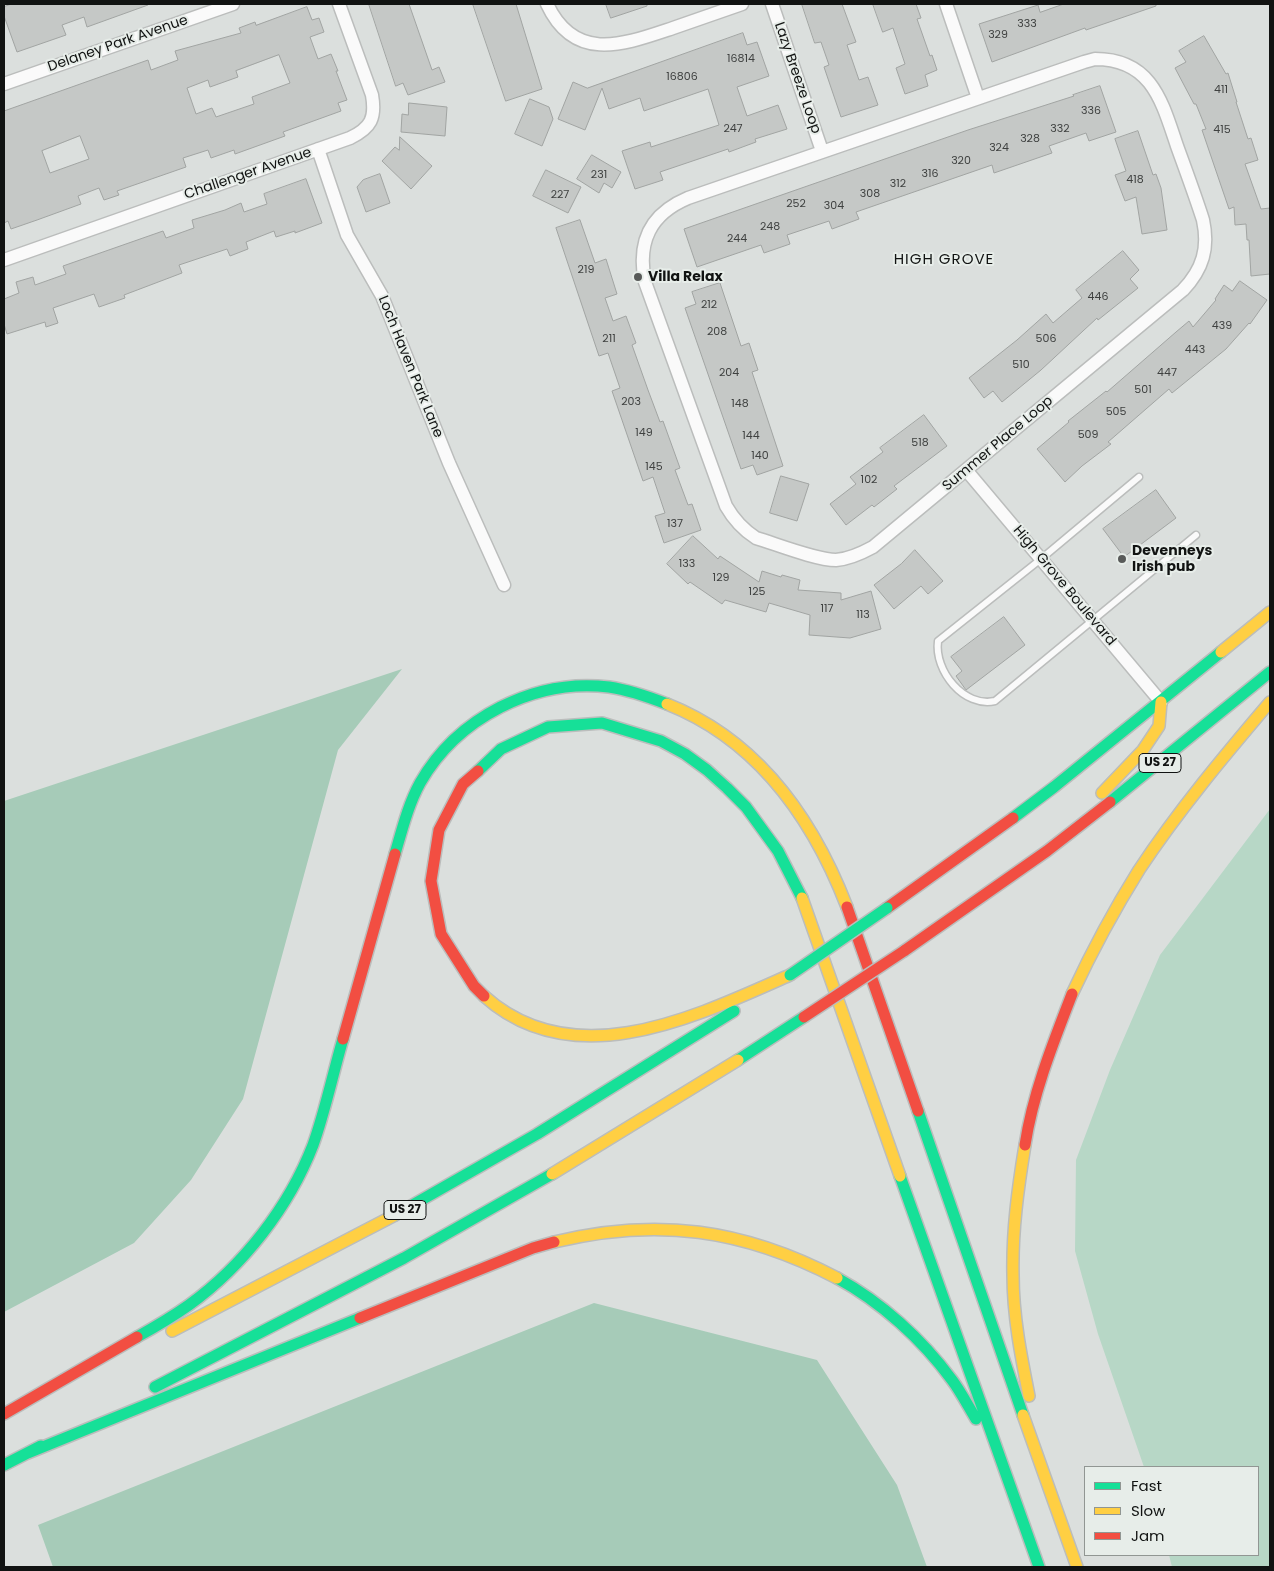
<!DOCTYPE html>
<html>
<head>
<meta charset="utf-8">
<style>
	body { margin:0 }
	#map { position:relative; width:1274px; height:1571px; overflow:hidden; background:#dbdfdd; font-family:Poppins,sans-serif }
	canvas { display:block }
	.frame { position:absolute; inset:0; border:5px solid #111312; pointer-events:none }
	.legend { position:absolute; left:1084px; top:1466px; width:175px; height:90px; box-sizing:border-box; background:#e7ede9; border:1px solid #919693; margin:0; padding:6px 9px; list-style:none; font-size:15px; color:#111312 }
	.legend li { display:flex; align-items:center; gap:10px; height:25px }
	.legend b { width:25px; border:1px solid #919693 }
</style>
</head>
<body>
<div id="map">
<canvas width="1274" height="1571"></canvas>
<div class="frame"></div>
<ul class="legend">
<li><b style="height:6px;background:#16e098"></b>Fast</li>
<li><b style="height:6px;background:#ffcf43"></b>Slow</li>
<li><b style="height:6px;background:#f24e42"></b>Jam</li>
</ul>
</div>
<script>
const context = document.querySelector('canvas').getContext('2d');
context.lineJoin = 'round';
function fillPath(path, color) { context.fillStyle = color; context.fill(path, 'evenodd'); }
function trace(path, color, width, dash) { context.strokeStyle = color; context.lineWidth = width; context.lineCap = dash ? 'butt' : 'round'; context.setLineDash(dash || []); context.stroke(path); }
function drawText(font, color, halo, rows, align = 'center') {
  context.font = font + ' Poppins,sans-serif'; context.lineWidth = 4; context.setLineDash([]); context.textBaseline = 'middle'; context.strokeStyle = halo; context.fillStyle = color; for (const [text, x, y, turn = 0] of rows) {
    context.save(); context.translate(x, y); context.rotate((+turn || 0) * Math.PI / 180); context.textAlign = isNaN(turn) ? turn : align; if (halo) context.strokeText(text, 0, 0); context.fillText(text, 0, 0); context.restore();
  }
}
fillPath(new Path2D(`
	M1270,809V1567H1172L1169,1555H1258V1467H1144L1098,1334L1075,1251L1076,1160L1110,1070L1160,955Z`), '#b7d7c6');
fillPath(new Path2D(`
	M402,669L338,750L243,1099L191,1180L134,1243L4,1312V801Z
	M594,1303L817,1360L897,1485L927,1567H53L38,1525Z`), '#a6cbb8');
const building = new Path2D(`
	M12,4H148V5L87,27L84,17L62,25L66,35L17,52L4,16V7Z
	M369,4H409L432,70L439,67L445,82L408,95L403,83L396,86Z
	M473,4H516L542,89L506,101Z
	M606,4H647V6L611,18Z
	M802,4H842L856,42L847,45L859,80L868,77L878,105L841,117L824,67L829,65L821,42L815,43Z
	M873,4H916L921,18L917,19L930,56L932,55L937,70L925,75L928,86L905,94L896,68L905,64L893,28L883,32Z
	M1064,4H1156V6L1086,30L1085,28L992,62L979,24L1038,5L1040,12Z
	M307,7L312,20L319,18L324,32L310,37L318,59L331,54L338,71H336L347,100L338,103L341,111L283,132L285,136L235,154L234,150L211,158L208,150L183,158L186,167L117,191L119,195L104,200L99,188L78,196L81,204L37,220L11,229L8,221L4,223V111L148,60L151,70L178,60L175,51L241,33L239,28L255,22L256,25ZM279,55L290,83L252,97L254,104L216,117L212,108L196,114L187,88L208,80L210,87L238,77L236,71ZM80,136L89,159L50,173L42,151Z
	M743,33L747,45L757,42L769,76L737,87L747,116L778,105L787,129L755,139L756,142L729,152L728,149L660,172L663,180L635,189L622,151L650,142L651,147L719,125L708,89L644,111L640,98L609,109L602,88L585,130L558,119L573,82L587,88Z
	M1204,36L1226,74L1228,73L1237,102H1236L1248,139L1251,138L1258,160L1245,164L1261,209L1270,208V274L1251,276L1249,240H1247L1246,224L1235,225L1234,207L1229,209L1202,130L1206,129L1196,104H1194L1175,68L1186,62L1179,51Z
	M1100,86L1116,132L1089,141L1086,133L1049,146L1052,153L994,173L992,165L856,212L859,219L832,229L829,221L787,235L790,244L764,253L761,245L697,267L684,229L968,130L1074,96L1073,95Z
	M530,99L549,107L553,119L542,146L515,134Z
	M409,103L447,107L445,136L401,132L402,114L408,115Z
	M1138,131L1153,175L1156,174L1161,188L1167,230L1142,234L1136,197L1125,201L1115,175L1126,171L1115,139Z
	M400,137L432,166L411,189L382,161L395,147L399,150Z
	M592,155L621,172L612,188L604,183L599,193L577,179Z
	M546,170L581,187L568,213L533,196Z
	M380,174L390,203L366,212L357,187L363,180Z
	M306,179L322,223L295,233V231L276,237L274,231L246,242L248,249L230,256L227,249L179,265L182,273L124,295L125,298L99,307L94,294L53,308L58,323L46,327L45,322L7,334L4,324V299L19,293L16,282L33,277L35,285L66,274L63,266L163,231L166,238L194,228L192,220L225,210L241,203L244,212L267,204L264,194Z
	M580,220L595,263L606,259L617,294L605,298L613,321L626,316L636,343L632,345L648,390L660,422L663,421L680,468L675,470L688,505L692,504L701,530L664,543L655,516L665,513L653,477L643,481L612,391L620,388L608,353L599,356L556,228Z
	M1123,251L1139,270L1130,279L1138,288L1098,320L1097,318L1041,370L1002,402L993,391L984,398L969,378L1017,340L1046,314L1053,323L1082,298L1076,290Z
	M1240,281L1267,300L1250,324L1249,323L1226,349L1172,393L1169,389L1108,442L1111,444L1082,466L1065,482L1037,449L1069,422L1068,421L1106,391L1107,392L1176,332L1189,321L1193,327L1216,300L1215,299L1224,285L1232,291Z
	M720,283L741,346L749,343L758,370L752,372L783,466L757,475L753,465L741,469L685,308L696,304L692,292Z
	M924,415L947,446L894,486L897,489L874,507L872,505L846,525L830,504L856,484L850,477L883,452L880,448Z
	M781,476L809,484L797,521L770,513Z
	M1156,490L1176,518L1124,557L1103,529Z
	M693,536L718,559L720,556L759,582L762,571L781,577L782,575L800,580L798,590L841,593V600L871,591L881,629L850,638L809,635L810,615L769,603L766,612L725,600L722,604L690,582L688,584L667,564Z
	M915,550L943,581L928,594L921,586L894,609L874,585L901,564Z
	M1004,617L1025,645L966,690L956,676L962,671L951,657Z`);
fillPath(building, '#c5c8c6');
trace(building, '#a1a4a2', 1);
const lane = new Path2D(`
	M1139,477L1041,559L938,641C934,671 964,708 995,701L1196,535`);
const street = new Path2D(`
	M547,4C575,64 625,44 673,28C696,20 719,12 742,4
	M772,4L822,151
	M946,4L978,98
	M1095,59C1152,59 1162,102 1177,146C1186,171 1195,195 1203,220C1209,248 1203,269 1183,290L873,547C862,553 850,559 836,560C816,560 776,544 756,538C742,529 734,520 726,506L645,282C637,242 650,214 688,198L1084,62Z
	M4,84L233,4
	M318,149L347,235L382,296L449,463L504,585
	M4,260L350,138C371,128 376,118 372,95L339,4
	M967,471L1161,702`);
const fast = new Path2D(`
	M478,771L501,749L548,727L602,723L661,741L685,754L707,770L727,788L746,807L778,851L802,898
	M1110,802L1270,672
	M1013,818L1054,787L1221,652
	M395,854C402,830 408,805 420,783C457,718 534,678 609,687C629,690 649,697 667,704
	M738,1060L804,1017
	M918,1111L1023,1415
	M900,1176L1039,1567
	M395,1215L537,1134L734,1011
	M837,1278C881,1302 922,1339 952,1380C961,1392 968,1406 976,1419
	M137,1337C155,1327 172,1317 189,1305C243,1266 289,1207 313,1145C325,1112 333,1073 343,1039
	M155,1387L404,1258L552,1174
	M28,1453L360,1318
	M4,1465L41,1446`);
const slow = new Path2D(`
	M1221,652L1270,612
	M667,704C758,740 813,819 847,907
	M1102,793L1143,750L1159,726L1161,702
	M802,898L900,1176
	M1072,994C1092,951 1114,910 1139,870C1178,811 1224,756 1270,702
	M484,996C574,1077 697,1016 790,975
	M1025,1145C1018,1188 1012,1231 1013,1275C1013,1316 1021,1356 1029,1396
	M552,1174L738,1060
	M554,1242C657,1217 743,1229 837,1278
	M172,1331L395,1215
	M1023,1415L1077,1567`);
const jam = new Path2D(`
	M478,771L463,784L439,830L431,881L441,934L474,986L484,996
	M847,907L918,1111
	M887,908L1013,818
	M904,951L1047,851L1110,802
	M343,1039L395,854
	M1025,1145C1033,1093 1053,1043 1072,994
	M360,1318L533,1248L554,1242
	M4,1414L137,1337`);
trace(lane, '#bbbdbc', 9);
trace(street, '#bbbdbc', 15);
trace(fast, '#bbbdbc', 14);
trace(slow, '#bbbdbc', 14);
trace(jam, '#bbbdbc', 14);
trace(lane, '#fafafa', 6);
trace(street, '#fafafa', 12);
trace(fast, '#16e098', 11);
trace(slow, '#ffcf43', 11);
trace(jam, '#f24e42', 11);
const fastBridge = new Path2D(`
	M790,975L887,908`);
const jamBridge = new Path2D(`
	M804,1017L904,951`);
trace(fastBridge, '#bbbdbc', 14, []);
trace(jamBridge, '#bbbdbc', 14, []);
trace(fastBridge, '#16e098', 11);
trace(jamBridge, '#f24e42', 11);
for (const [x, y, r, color] of [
	[638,277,5,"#585a59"],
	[1122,559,5,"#585a59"]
]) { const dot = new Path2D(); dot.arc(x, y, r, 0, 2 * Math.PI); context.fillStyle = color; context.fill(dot); trace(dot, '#e7ede9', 2); }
drawText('11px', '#3f4140', null, [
	["333",1027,24],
	["329",998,35],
	["16814",741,59],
	["16806",682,77],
	["411",1221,90],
	["336",1091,111],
	["247",733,129],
	["332",1060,129],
	["415",1222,130],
	["328",1030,139],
	["324",999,148],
	["320",961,161],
	["316",930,174],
	["231",599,175],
	["418",1135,180],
	["312",898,184],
	["308",870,194],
	["227",560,195],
	["252",796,204],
	["304",834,206],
	["248",770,227],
	["244",737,239],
	["219",586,270],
	["446",1098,297],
	["212",709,305],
	["439",1222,326],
	["208",717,332],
	["211",609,339],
	["506",1046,339],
	["443",1195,350],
	["510",1021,365],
	["204",729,373],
	["447",1167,373],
	["501",1143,390],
	["203",631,402],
	["148",740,404],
	["505",1116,412],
	["149",644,433],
	["509",1088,435],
	["144",751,436],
	["518",920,443],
	["140",760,456],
	["145",654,467],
	["102",869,480],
	["137",675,524],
	["133",687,564],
	["129",721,578],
	["125",757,592],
	["117",827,609],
	["113",863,615]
]);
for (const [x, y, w] of [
	[1160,763,42],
	[405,1210,42]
]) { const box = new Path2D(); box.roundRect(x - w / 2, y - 9.5, w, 19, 4); context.fillStyle = '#e7ede9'; context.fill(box); trace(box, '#111312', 1); }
drawText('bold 12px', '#111312', null, [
	["US 27",1160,763],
	["US 27",405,1210]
]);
drawText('14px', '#111312', '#e7ede9', [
	["Delaney Park Avenue",118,44,-19],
	["Lazy Breeze Loop",797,78,71],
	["Challenger Avenue",248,174,-19],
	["Loch Haven Park Lane",410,367,68],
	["Summer Place Loop",998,444,-40],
	["High Grove Boulevard",1064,586,50]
]);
drawText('bold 14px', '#111312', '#e7ede9', [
	["Villa Relax",648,277],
	["Devenneys",1132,551],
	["Irish pub",1132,567]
], 'left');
context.letterSpacing = '1px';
drawText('15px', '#111312', '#e7ede9', [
	["HIGH GROVE",944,260]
]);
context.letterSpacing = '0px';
</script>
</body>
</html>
